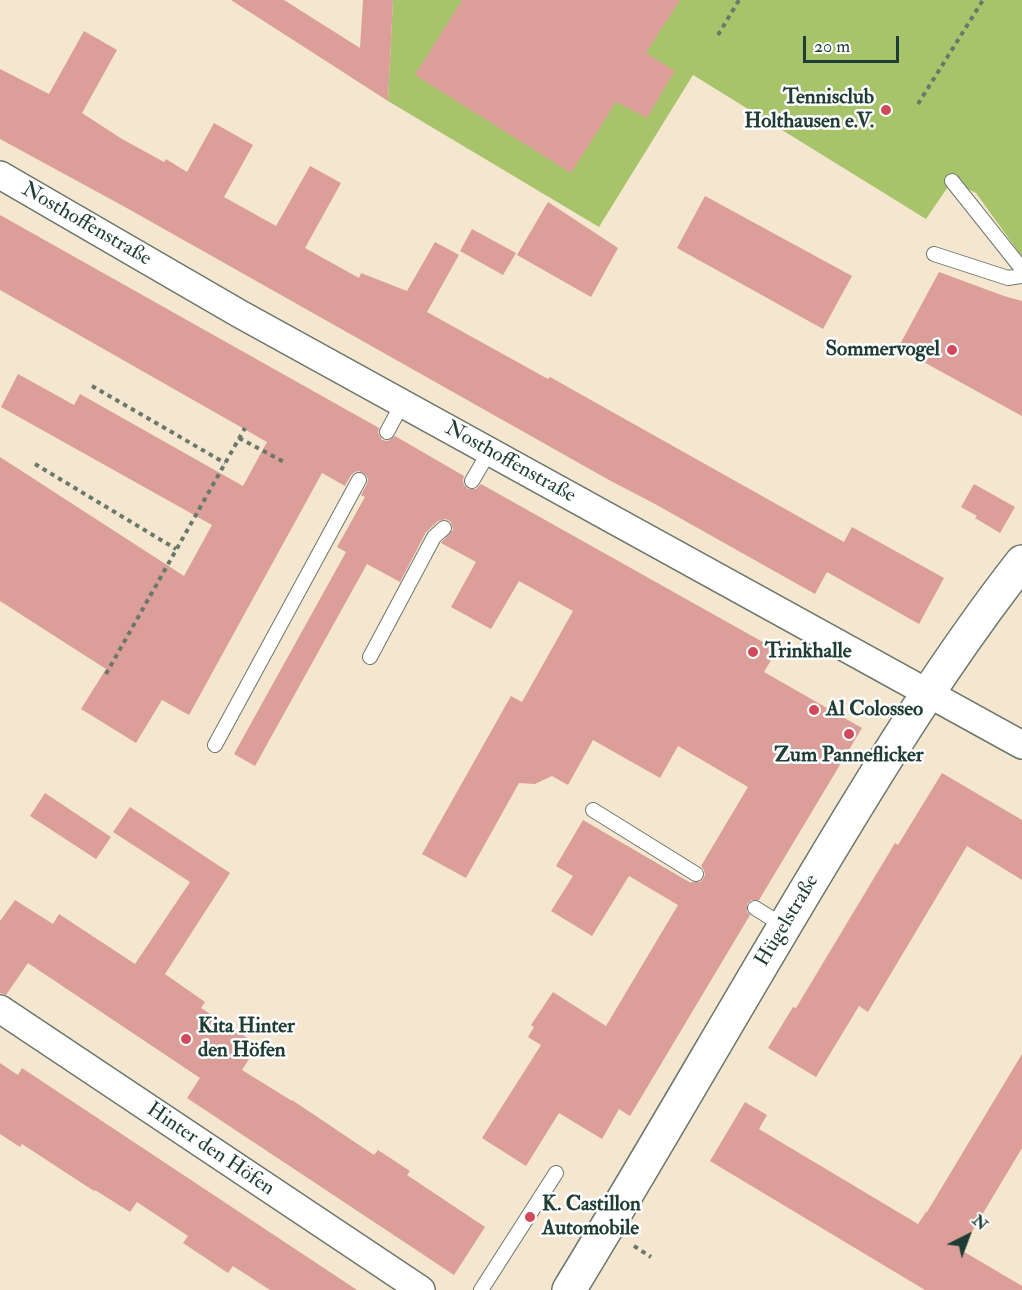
<!DOCTYPE html>
<html>
<head>
<meta charset="utf-8">
<style>
	body { margin:0 }
	#map { position:relative; width:1022px; height:1290px; overflow:hidden; background:#f5e6d0; font-family:"IM FELL Double Pica",serif }
	canvas { display:block }
	.north { position:absolute; left:938px; top:1206px; width:60px; height:60px; -webkit-text-stroke:4px #fff; paint-order:stroke; rotate:42deg; font-size:16px; font-weight:700; line-height:24px; text-align:center; color:#1f3d34 }
	.north::after { content:''; display:block; margin:auto; width:21px; height:27px; background:#1f3d34; clip-path:polygon(50% 0,100% 100%,50% 72%,0 100%) }
	.scale { position:absolute; left:803px; top:36px; width:96px; height:27px; box-sizing:border-box; border:3px solid #1f3d34; border-top:0; padding-left:8px; font-size:18px; line-height:21px; white-space:nowrap; color:#1f3d34; -webkit-text-stroke:4px #fff; paint-order:stroke }
</style>
</head>
<body>
<div id="map">
<canvas width="1022" height="1290"></canvas>
<div class="north">N</div>
<div class="scale">20 m</div>
</div>
<script>
const context = document.querySelector('canvas').getContext('2d');
context.lineJoin = 'round';
function fillPath(path, color) { context.fillStyle = color; context.fill(path, 'evenodd'); }
function trace(path, color, width, dash) { context.strokeStyle = color; context.lineWidth = width; context.lineCap = dash ? 'butt' : 'round'; context.setLineDash(dash || []); context.stroke(path); }
function drawText(font, color, halo, rows, align = 'center') {
  context.font = font + ' "IM FELL Double Pica",serif'; context.lineWidth = 5; context.setLineDash([]); context.textBaseline = 'middle'; context.strokeStyle = halo; context.fillStyle = color; for (const [text, x, y, turn = 0] of rows) {
    context.save(); context.translate(x, y); context.rotate((+turn || 0) * Math.PI / 180); context.textAlign = isNaN(turn) ? turn : align; if (halo) context.strokeText(text, 0, 0); context.fillText(text, 0, 0); context.restore();
  }
}
fillPath(new Path2D(`
	M393,0H1022V257L976,193L952,181L926,219L693,75L599,227L388,101Z`), '#a8c46b');
fillPath(new Path2D(`
	M231,0H284L360,48L363,0H393L388,101Z
	M462,0H680L646,53L675,71L647,118L616,102L571,173L415,75Z
	M84,31L117,50L82,113L122,139L164,162L166,159L187,172L214,123L253,145L224,197L276,226L310,166L341,183L305,248L359,278L361,273L407,291L435,242L459,255L427,312L548,379L550,377L844,542L852,527L944,578L919,624L827,572L815,594L655,504L609,480L125,207L0,139V69L49,94Z
	M705,196L852,276L823,329L677,248Z
	M548,202L618,248L591,297L517,255Z
	M0,215L379,428L378,433L382,440L388,441L395,436L464,476L463,480L464,485L468,489H476L481,484L777,650L764,672L862,728L759,900H751L747,904V912L750,915L630,1116L619,1109L602,1139L559,1113L526,1166L482,1138L541,1045L528,1037L534,1027L531,1025L553,992L606,1026L678,905L629,876L592,936L551,911L573,876L556,866L583,820L691,883L692,882H700L703,879L705,875L704,870L701,866L748,787L678,746L660,778L593,740L568,785L552,776L535,784L519,783L466,878L422,854L511,696L522,702L573,611L519,581L491,629L451,607L476,562L441,543L453,530L451,522L446,519L438,521L426,532L400,582L367,564L255,766L234,754L346,552L337,547L365,497L361,495L367,484L368,479L366,475L359,471L355,472L351,475L345,486L322,473L189,715L162,700L136,743L81,709L106,669L0,601V457L184,576L212,525L1,407L18,374L74,405L80,394L243,486L267,442L0,290Z
	M472,229L516,253L503,275L460,251Z
	M939,272L1004,296L1022,301V416L898,348Z
	M974,484L1015,507L1000,533L975,518L977,516L961,507Z
	M942,773L1022,820V880L967,846L868,1012L859,1006L816,1077L768,1048L793,1007L796,1008L895,843L898,845Z
	M45,793L111,837L96,859L30,816Z
	M130,807L230,873L165,974L205,1002L201,1008L258,1045L242,1070L292,1101V1100L374,1155L378,1150L410,1171L407,1175L485,1227L454,1275L187,1098L200,1078L28,963L6,995L0,993V921L15,900L53,924L59,914L135,964L190,882L113,832Z
	M1022,1054V1148L961,1250L1022,1286V1290H925L710,1161L745,1102L767,1115L759,1129L918,1224L926,1212H927Z
	M0,1063L18,1075L22,1068L357,1290H270L233,1266L228,1273L183,1243L188,1236L137,1202L130,1212L95,1190L94,1191L22,1144L20,1147L0,1134Z`), '#db9e98');
const lane = new Path2D(`
	M952,181L1022,269
	M934,254L1008,278L1022,276
	M387,432L402,404
	M472,481L489,452
	M370,657L434,537L444,528
	M215,745L359,480
	M593,810L696,874
	M755,908L784,926
	M481,1290L556,1173`);
const street = new Path2D(`
	M0,175L240,314L1022,745
	M0,1009L421,1290`);
const secondary = new Path2D(`
	M569,1290C655,1149 736,1006 821,865C884,760 947,658 1022,562`);
trace(lane, '#6a786b', 16);
trace(street, '#6a786b', 30);
trace(secondary, '#6a786b', 36);
trace(new Path2D(`
	M718,35L739,0
	M918,104L983,0
	M92,386L225,463
	M239,438L284,462
	M35,464L176,549
	M106,674L245,428
	M634,1246L651,1257`), '#6a786b', 4, [4.5, 4.5]);
trace(lane, '#fff', 14);
trace(street, '#fff', 27);
trace(secondary, '#fff', 33);
for (const [x, y, r, color] of [
	[886,110,6,"#d1495b"],
	[952,350,6,"#d1495b"],
	[753,652,6,"#d1495b"],
	[814,710,6,"#d1495b"],
	[849,734,6,"#d1495b"],
	[186,1039,6,"#d1495b"],
	[530,1217,6,"#d1495b"]
]) { const dot = new Path2D(); dot.arc(x, y, r, 0, 2 * Math.PI); context.fillStyle = color; context.fill(dot); trace(dot, '#fff', 2); }
drawText('bold 21px', '#1f3d34', '#fff', [
	["Tennisclub",874,98,"right"],
	["Holthausen e.V.",874,122,"right"],
	["Sommervogel",940,350,"right"],
	["Trinkhalle",765,652],
	["Al Colosseo",826,710],
	["Zum Panneflicker",849,756,"center"],
	["Kita Hinter",198,1027],
	["den Höfen",198,1051],
	["K. Castillon",542,1205],
	["Automobile",542,1229]
], 'left');
drawText('21px', '#1f3d34', '#fff', [
	["Nosthoffenstraße",86,225,30],
	["Nosthoffenstraße",510,463,29],
	["Hügelstraße",788,921,-59],
	["Hinter den Höfen",210,1150,34]
]);
</script>
</body>
</html>
